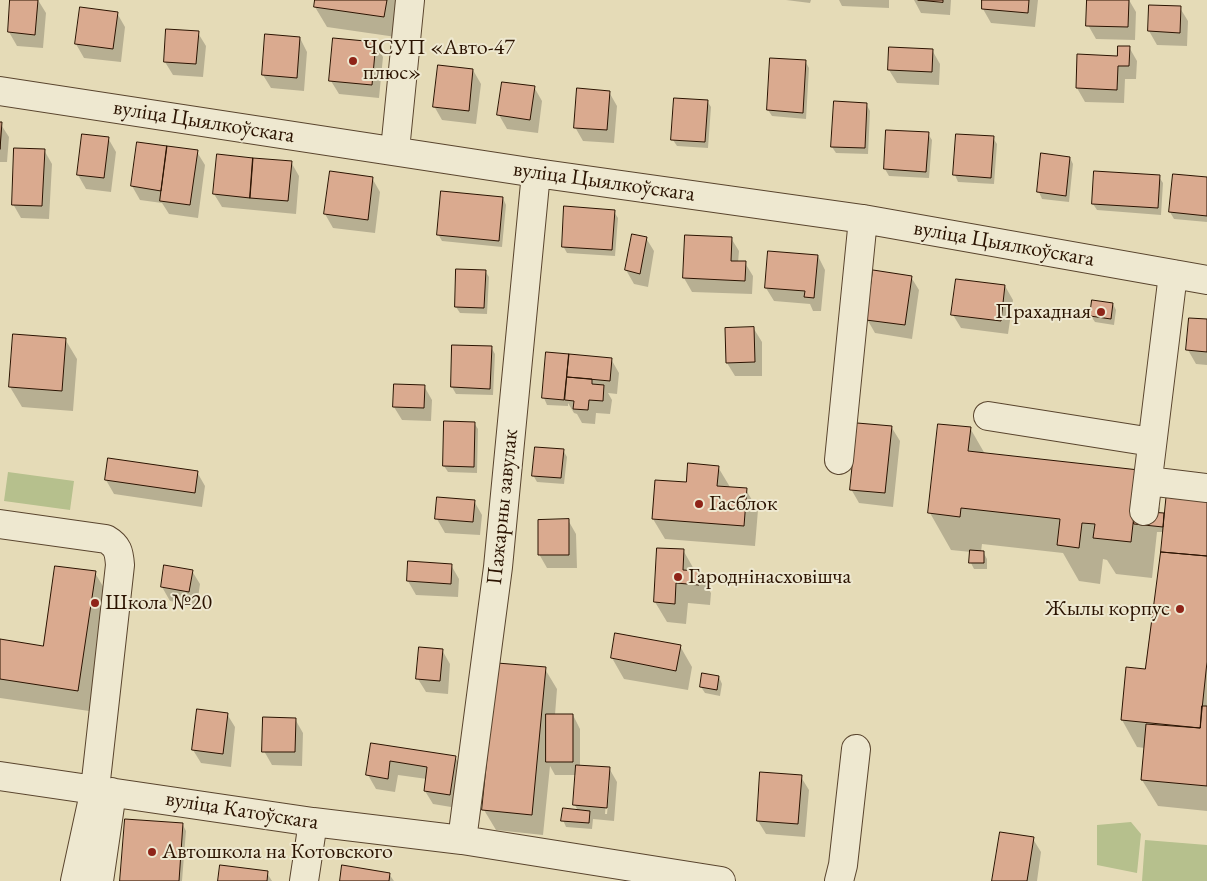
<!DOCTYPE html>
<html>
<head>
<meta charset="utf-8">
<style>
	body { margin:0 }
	canvas { display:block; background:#e5dbb7 }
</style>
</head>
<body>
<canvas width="1207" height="881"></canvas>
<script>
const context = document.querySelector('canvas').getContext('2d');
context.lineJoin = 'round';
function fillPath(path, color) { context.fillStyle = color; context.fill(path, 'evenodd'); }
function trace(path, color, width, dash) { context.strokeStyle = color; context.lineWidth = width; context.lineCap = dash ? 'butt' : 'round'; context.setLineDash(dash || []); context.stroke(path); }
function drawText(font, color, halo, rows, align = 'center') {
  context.font = font + ' "EB Garamond",serif'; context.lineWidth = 4; context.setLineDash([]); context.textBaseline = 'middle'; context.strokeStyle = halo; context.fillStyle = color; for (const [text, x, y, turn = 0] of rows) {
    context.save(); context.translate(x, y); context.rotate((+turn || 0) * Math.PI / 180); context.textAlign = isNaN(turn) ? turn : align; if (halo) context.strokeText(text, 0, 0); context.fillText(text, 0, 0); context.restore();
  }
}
fillPath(new Path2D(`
	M8,472L74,481L70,510L4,501Z
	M1131,822L1141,834L1137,873L1097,865V825Z
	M1145,840L1207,845V881H1142Z`), '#b6c08d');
fillPath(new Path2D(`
	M12,0H38L46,13L43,48L17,46L9,32Z
	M316,0H398L396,37L327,27L315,7Z
	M786,0H811L810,3Z
	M839,0H889V8L842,6Z
	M914,0H951L950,15L921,13Z
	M984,0H1038L1035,27L991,23L983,9Z
	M1089,0H1129L1136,12L1135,40L1096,39L1088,25Z
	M1150,6L1180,8L1188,21L1187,46L1157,45L1149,31Z
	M117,13L125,27L121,62L84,58L76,44Z
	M198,33L206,46L203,77L173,75L165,62Z
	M300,38L307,52L304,91L271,88L263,75Z
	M375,43L383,57L379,98L339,94L331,81Z
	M1129,47L1137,61L1136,79H1125L1124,103L1085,102L1077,88Z
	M932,50L940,64L939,85L897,83L889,70Z
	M805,61L809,68L806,119L772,116L768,110Z
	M473,70L481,84L476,124L442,120L434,106Z
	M534,87L542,101L538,133L507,129L499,115Z
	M609,92L617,106L614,143L583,141L575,127Z
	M707,101L711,107L708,148L677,146L673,140Z
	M866,104L870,111L868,154L836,153L832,147Z
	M0,123L9,137L7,162H0Z
	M887,131L928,134L932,140L929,178L889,176L885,169Z
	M108,138L116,152L111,192L86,189L78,175Z
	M993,138L997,144L994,184L958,182L955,175Z
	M138,144L197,152L205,165L198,218L169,214L162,203L140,200L132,186Z
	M44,150L52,164L49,219L21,218L13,204Z
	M1070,158L1073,164L1069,202L1042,199L1039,192Z
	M291,162L299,176L296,214L222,207L214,194Z
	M1159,177L1163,183L1161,215L1097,210L1093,204Z
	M372,178L380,192L375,233L333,228L325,214Z
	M1207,178V222L1174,219L1170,212Z
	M503,198L506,205L502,247L442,241L438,234Z
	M614,212L618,218L615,256L567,253L563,246Z
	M646,238L654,251L648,287L634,284L626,270Z
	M731,238L739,251L738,263H745L753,276L752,294L692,292L684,278Z
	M818,256L825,270L821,311H813L810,304L774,301L766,288Z
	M485,271L489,277L487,314L460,313L456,307Z
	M911,277L919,290L912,339L875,333L867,319Z
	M1005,286L1013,300L1008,334L961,328L953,315Z
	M1113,304L1116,310L1114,325L1095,322L1091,316Z
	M1207,320V365L1196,364L1188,350Z
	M754,329L762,342V376H735L727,363Z
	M65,339L77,359L73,411L22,407L10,387Z
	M454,346L491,347L495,354L493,395L456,394L452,387Z
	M547,353L611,359L619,373L617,394L608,393L612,400L610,414L596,413L595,424L582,423L577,414L574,413L568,403V406L547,405L544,398Z
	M424,386L432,400L431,421L402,420L394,407Z
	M474,423L478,429L477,473L448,472L444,466Z
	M892,428L900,441L893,507L859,503L851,489Z
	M970,428L985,454L1139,471L1160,508L1159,514H1164L1165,517L1207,496V811L1158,806L1142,780L1145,748L1137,747L1122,720L1127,668L1146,670L1164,532H1157L1152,578L1116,574L1107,560L1103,559L1100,584L1079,581L1063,553L982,544L981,552H983L987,559V569H974L971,563V552L951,550L930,513Z
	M563,450L567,457L564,484L537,482L533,475Z
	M718,467L730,487L746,490L758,510L755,546L665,539L653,519L688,484Z
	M197,472L205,486L202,507L114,494L106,480Z
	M474,501L482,515L480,535L445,533L437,519Z
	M568,520L576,534L577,568H547L539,554Z
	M683,550L695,571L699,573L711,593L710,605L688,603L686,624L667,622L655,602Z
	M451,565L459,579L458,597L416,595L408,581Z
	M165,567L192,571L200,584L197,605L170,601L162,587Z
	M95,573L107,593L89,711L0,698V640L44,647Z
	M616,635L680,646L692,667L688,690L624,679L612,658Z
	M442,650L450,664L448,694L426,692L418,679Z
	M545,669L557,689L555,715H573L580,729V766L609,768L617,782L614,821L593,819L592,829L566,827L563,820L578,811L575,805L577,775H555L550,766L543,835L496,830L484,810ZM608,780H610L607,814H605Z
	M719,677L722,684L720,696L705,693L701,687Z
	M227,714L235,727L231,767L201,763L193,750Z
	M295,719L303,733L302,766L272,765L264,751Z
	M372,744L455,757L463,770L457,808L433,804L425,791L427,779L398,775L395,792L376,789L368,775Z
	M801,777L809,790L805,837L766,834L758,821Z
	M183,825L186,831L182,881H121Z
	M1033,839L1041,852L1037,881H994Z
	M267,873L272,881H219Z
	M389,874L394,881H341Z`), '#0003');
const building = new Path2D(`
	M10,0H38L35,35L8,32Z
	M315,0H387L384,17L314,7Z
	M918,0H943V2Z
	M982,0H1029L1028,13L982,9Z
	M1087,0H1129L1128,27L1086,26Z
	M1149,5L1181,6L1180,33L1148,31Z
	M80,7L118,12L113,49L75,44Z
	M166,29L199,31L196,64L164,62Z
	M265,34L300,37L297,78L262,75Z
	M333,38L376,42L372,85L329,81Z
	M1118,46H1130L1129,66H1118L1117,90L1076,88L1077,54L1117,56Z
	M889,47L933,49L932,72L888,70Z
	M770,58L806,60L803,113L767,110Z
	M438,65L473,69L469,111L433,107Z
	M502,82L535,86L530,120L497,115Z
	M577,88L610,91L607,130L574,128Z
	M674,98L708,100L705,142L671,140Z
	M834,101L867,103L865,148L831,147Z
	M0,122H2L0,149Z
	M886,130L929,132L926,172L884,169Z
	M82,134L109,137L104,178L77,175Z
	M956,134L994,136L991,178L953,175Z
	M137,142L167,146L161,191L131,186Z
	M167,146L198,150L190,205L160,201Z
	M14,148L45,149L42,206L12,205Z
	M1041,153L1070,157L1066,196L1037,192Z
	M217,154L253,158L250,198L213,194Z
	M253,158L292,161L288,201L250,198Z
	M330,171L373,177L368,220L324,214Z
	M1094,171L1160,175L1158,208L1092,204Z
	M1173,174L1207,177V216L1169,212Z
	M441,191L503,197L499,241L437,235Z
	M564,206L615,210L612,250L562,247Z
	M632,234L647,237L640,274L625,270Z
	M685,235L732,237L731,261H746L745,281L683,278Z
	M768,251L818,255L814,298L804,297L805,291L765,288Z
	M456,269L486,270L484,308L455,307Z
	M873,270L912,276L905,325L866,320Z
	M956,279L1005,285L1001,321L951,315Z
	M1092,300L1113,303L1111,319L1090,316Z
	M1189,318L1207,319V352L1186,350Z
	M754,327L755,362L726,363L725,328Z
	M13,334L66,338L62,391L9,387Z
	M452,345L492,346L490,389L451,387Z
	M546,352L569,354L564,400L542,398Z
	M569,354L612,358L610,381L567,377Z
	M567,377L592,379V384L604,385L603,401L589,400L588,410L573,409L574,401L565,400Z
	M394,384L425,385L424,408L393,407Z
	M444,421L475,422L474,467L443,466Z
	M857,423L892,426L885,493L850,490Z
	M938,424L971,427L968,451L1139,470L1131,542L1093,538L1095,524L1082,523L1079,548L1057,545L1060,519L961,508L960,517L928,513Z
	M535,447L564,449L561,478L532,476Z
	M108,458L198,471L195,493L105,480Z
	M688,463L719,466L717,486L747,488L744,526L652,519L655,480L686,482Z
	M1167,491L1207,495V556L1161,552Z
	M437,497L475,500L473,522L435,519Z
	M1135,511L1164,513L1163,527L1134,524Z
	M569,519V555H538V520Z
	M657,548L684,549L683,570L700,571L699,585L676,583L675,604L654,602Z
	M970,550L984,551V563H969Z
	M1161,552L1207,556V662L1200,728L1121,720L1126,667L1145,669Z
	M408,561L452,564L451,584L407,581Z
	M164,565L193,570L189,592L161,587Z
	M55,566L96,571L78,691L0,679V639L43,646Z
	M615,633L681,645L676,671L611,658Z
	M419,647L443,649L440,681L416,679Z
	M497,663L546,667L532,815L482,810Z
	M702,673L719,676L717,690L700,687Z
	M1202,706H1207V786L1141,780L1146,724L1200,728Z
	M197,709L228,713L223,754L192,750Z
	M546,714H573V762H546Z
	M263,717L296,718L295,752H262Z
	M371,743L456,756L450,795L424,791L427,767L390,761L388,779L366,775Z
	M576,765L610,767L607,808L573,805Z
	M760,772L802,775L798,824L757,821Z
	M563,808L590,811L589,823L561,821Z
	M125,819L183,823L179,881H120Z
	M1000,832L1034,837L1027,881H992Z
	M220,865L268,871L267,881H218Z
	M342,865L390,873L389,881H340Z`);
fillPath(building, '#daaa8f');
trace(building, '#2b1301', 1);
const minor = new Path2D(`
	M0,91L536,173L863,219L1207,280
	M395,150L410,0
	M988,416L1152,442
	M839,460L863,219
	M1148,481L1207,488
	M1144,511L1173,274
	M0,524L106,539C118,546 119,552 120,565L95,789L75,881
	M0,776L313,822L462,840L721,881
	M462,840L498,567L536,173
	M99,881L112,792
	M304,881L313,822
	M839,881L843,865L856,749`);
trace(minor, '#5a452e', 30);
trace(minor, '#eee8d0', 28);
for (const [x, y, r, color] of [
	[353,61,5,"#8f2418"],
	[1101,312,5,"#8f2418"],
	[699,504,5,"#8f2418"],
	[678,577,5,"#8f2418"],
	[95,603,5,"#8f2418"],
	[1180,609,5,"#8f2418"],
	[152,852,5,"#8f2418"]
]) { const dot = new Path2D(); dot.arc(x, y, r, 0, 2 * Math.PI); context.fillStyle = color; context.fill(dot); trace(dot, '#eee8d0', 2); }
drawText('22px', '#2b1301', '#eee8d0', [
	["ЧСУП «Авто-47",363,48],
	["плюс»",363,73],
	["Прахадная",1091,312,"right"],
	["Гасблок",709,504],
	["Гароднінасховішча",688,577],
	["Школа №20",105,603],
	["Жылы корпус",1170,609,"right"],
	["Автошкола на Котовского",162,852]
], 'left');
drawText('22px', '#2b1301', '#eee8d0', [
	["вуліца Цыялкоўскага",204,122,9],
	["вуліца Цыялкоўскага",604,182,8],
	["вуліца Цыялкоўскага",1004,244,10],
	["Пажарны завулак",503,507,-84],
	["вуліца Катоўскага",242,811,9]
]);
</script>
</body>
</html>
